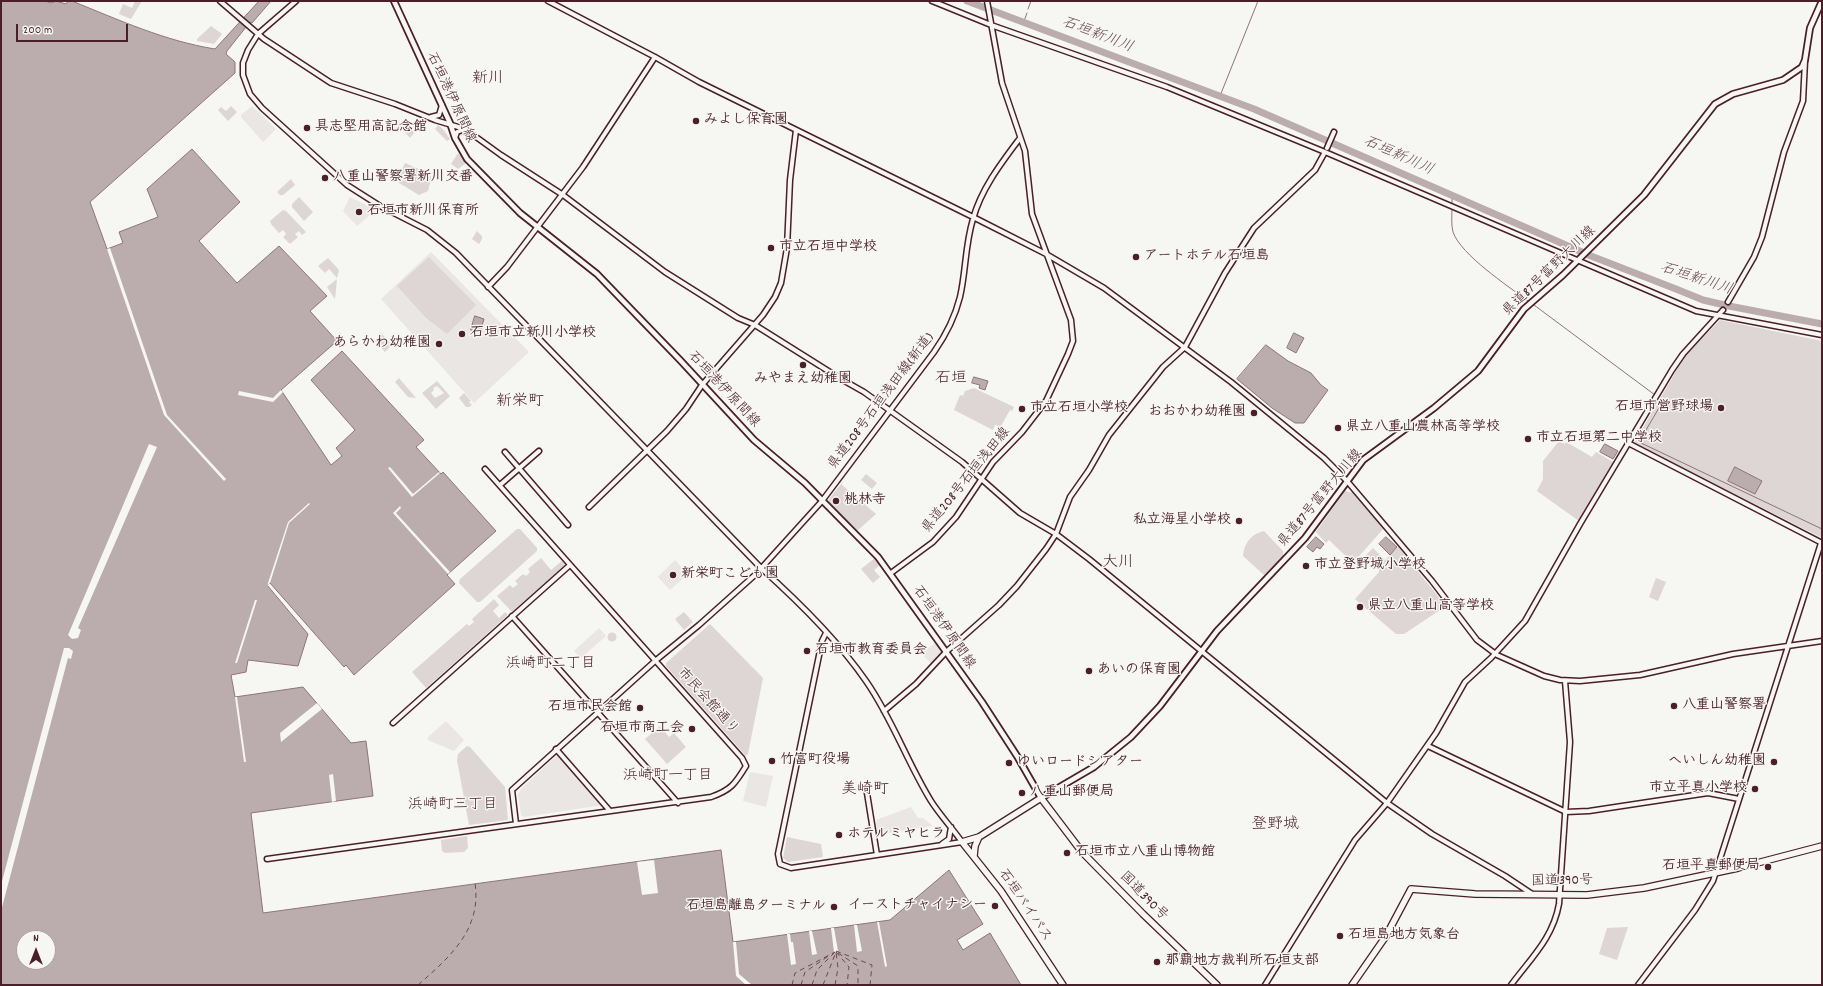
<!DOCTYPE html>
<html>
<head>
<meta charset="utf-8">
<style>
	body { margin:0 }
	#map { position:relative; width:1823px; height:986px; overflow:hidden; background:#f6f6f2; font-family:Dekko,sans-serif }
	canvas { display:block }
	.frame { position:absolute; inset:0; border:2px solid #4a1f2b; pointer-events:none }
	.north { position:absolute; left:16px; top:930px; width:40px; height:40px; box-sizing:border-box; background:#f6f6f2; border:1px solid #b1a0a2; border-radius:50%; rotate:0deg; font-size:11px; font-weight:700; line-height:16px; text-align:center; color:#4a1f2b }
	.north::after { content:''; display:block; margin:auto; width:14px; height:18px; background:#4a1f2b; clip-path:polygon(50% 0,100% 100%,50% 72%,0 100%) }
	.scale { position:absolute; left:16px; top:24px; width:112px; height:18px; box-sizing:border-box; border:2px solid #4a1f2b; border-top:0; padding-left:5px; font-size:12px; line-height:14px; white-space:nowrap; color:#4a1f2b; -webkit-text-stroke:3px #f6f6f2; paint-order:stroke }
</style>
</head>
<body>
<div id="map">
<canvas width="1823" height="986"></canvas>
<div class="frame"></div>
<div class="north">N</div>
<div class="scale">200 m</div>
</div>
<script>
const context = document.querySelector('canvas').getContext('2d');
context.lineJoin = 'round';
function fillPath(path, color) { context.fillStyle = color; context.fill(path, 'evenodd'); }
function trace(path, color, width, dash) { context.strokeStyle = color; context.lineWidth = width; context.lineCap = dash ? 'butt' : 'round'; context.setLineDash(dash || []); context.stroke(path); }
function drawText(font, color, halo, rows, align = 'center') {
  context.font = font + ' Dekko,"Klee One",sans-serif'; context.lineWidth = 3; context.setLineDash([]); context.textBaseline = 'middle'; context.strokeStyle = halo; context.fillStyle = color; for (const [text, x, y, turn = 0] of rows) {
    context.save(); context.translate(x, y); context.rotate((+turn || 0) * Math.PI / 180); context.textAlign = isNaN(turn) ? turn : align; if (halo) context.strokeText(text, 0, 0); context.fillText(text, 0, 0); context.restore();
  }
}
fillPath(new Path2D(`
	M252,106L276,129L263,142L241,117V115Z
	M350,197L376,210L357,226L343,211Z
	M431,252L529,352L474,403L381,299Z
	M675,560L688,574L670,590L658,577Z
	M599,628L606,636L581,658L574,651Z
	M936,642L943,651L932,665L922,654Z
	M445,722H447L464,740L454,751L428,740V737Z
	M557,755L603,805L524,817L521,815L518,794L522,788Z
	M750,772L773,776L766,807L743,801Z
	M911,807L918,818H923L933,826L877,835L876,820Z`), '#e9e6e3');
fillPath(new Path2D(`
	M135,1H142L131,19L119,14L123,4L132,8Z
	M211,26L222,34L214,44L197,41V39Z
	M231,106L237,112L228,121L218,110L221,107L226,111Z
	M347,124H358L350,133L344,126Z
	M409,124L414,133L410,138L404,131Z
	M438,125L443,129L450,139L447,141L435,129Z
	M458,153L466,163L458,169L451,164Z
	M405,163L430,174L431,179L428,191L419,195L399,183L398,178Z
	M291,179L295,185L283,195H280L277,192Z
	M299,197L313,212L304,221L292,207V204Z
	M283,210L286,211L306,232L302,235L299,231L295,234L298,237L290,244L283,237L286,234L283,230L279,233L271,224L270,221Z
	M477,231L482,236V239L479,244L472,239Z
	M429,257L476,305L447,334L426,318L397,286Z
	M328,258L339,270L337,278L329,269L325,273L318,266Z
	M337,279L335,299L327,287Z
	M1720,320L1822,341V538L1634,443L1685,356Z
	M382,334L392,345L385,352L375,341Z
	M399,378L416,398L408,397L395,382Z
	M437,381L450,396L436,409L422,393ZM437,386L444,393L435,398L431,393L434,390L433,388Z
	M974,388L1014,407L1012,411L1010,410L1001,426L995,425L993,430L954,410L960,395L963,396L965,391Z
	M464,393L471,401L469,402L472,405L469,407H466L459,398Z
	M1559,441L1565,444L1566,442L1592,457L1596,452L1613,462L1579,521L1537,491L1543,479V461Z
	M866,474L877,483L872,489L861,480Z
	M841,484L876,514L857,531L828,503L829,499Z
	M1345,491L1353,493L1384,528L1353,563L1329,540L1326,543L1316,532Z
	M517,529H520L537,548V551L480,602H477L459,583L460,579Z
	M1264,531L1283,551V556L1265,576L1243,556C1244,543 1251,534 1264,531Z
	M1398,547L1446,606L1404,634H1396L1355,599L1379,572V567L1365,556L1373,548L1385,560Z
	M541,558L551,570L562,561L565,565L512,612L497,596L510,585L513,588L518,584L515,581L523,574L526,576L530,572L528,569Z
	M875,558L880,565L874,570L880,577L873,583L861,569Z
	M1656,578L1666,582L1658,601L1649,597Z
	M494,599L499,605L493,611L499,618L505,612L508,615L426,688L412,672L467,624L469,626L474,622L472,619Z
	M684,612L693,622L684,630L675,619Z
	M710,624L763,678L748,754L746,756L666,666V663Z
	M607.5 637a4.5 4.5 0 1 1 9 0a4.5 4.5 0 1 1-9 0Z
	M660,726L669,737L674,733L686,747L667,764L645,739Z
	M467,746L470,747L505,787L508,820L469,825L457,760L458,754Z
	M467,836L468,848L464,852L445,853L442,851L441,840Z
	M787,837L821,844L823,857L788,862L783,858Z
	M1628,927L1617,960L1599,954L1607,928Z`), '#ddd6d5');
const water = new Path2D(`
	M1,1H45L51,3L56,1L66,4L68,1H72C119,20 165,41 215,49L259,1H271L252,23L250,22L227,51L226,54L235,62V73L90,202L107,249L123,243L119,232L158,217L147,189L192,149L240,202L199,241L237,283L279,246L327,296L310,311L337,341L281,390L331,465L342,456L336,448L355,430L311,380L342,351L424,440L416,447L441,474L443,472L496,531L447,575L455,584L354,675L346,665L344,667L270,583L267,585L308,634L298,666L248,660L246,672L231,675L235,697L303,687L351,743L366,741L373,796L251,813L263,913L721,850L733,942L890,920L949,870L983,924L957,940L963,950L990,933L1021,985H1ZM24,938H48V962H24Z
	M475,316L484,319L480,332L471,330Z
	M1294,333L1304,338L1296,353L1287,348Z
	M1266,345L1288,361L1311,373L1321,385L1328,390L1304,423H1295L1272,408L1237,379Z
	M974,377L988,381L985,390L979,388L980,385L972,383Z
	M1605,444L1618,451L1613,459L1600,452Z
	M1735,467L1762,481L1755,494L1728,481Z
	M1316,537L1324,544L1320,549L1317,547L1313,552L1307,547Z
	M1386,537L1397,547L1390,555L1379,544Z`);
fillPath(water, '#bbadae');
trace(water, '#8e747a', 1);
fillPath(new Path2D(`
	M110,248L167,415L226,479L224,481L164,415L107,249Z
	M281,390L283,392L273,402L238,395L239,391L273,398Z
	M149,444L157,447L78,628L81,630L78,638L72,639L68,635Z
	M390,467L413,494L439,472L440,473L412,497L388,468Z
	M309,503L310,504L289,523L270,583L267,586L288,522Z
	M400,506L401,508L396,513L450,572L448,574L393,513Z
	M255,600H257L237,663H235Z
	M64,648H69L73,651L71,659L68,658L1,911V885Z
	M235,697H237L246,762H244Z
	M317,703L322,709L281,742L280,733Z
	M333,774L336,801L332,802L329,775Z
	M654,860L658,893L642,895L637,862Z
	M877,922H879L887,966L885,967Z
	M854,925H857L862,951L857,952Z
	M831,928H834L838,951L834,952Z
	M809,931H812L817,954L812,955Z
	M787,934H790L791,942H793L796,964L791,965Z
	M733,942H736L739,974L752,985H746L736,976Z`), '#f6f6f2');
trace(new Path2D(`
	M1028,9L1031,1
	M1024,21L1027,13
	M1220,96L1258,1
	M1452,204V194
	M1452,207C1452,215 1451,225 1453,232C1461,255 1508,286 1528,301
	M1534,305L1655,395
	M1657,397L1663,401L1639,442L1822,529`), '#8e747a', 1);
trace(new Path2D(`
	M967,1L1254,109L1591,256L1676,289L1703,300L1729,306L1822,324`), '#bbadae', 7);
trace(new Path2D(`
	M836,951L872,965L870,985
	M836,952L849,967L847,985
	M838,953L858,966V985
	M418,985C450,957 482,929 475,883
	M792,985L795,973L835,952
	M801,985L805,972L830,955
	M812,985L817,970L834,953
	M823,985L836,952
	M835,985L838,968L836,952`), '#6c4a52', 1, [5, 4]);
const secondary = new Path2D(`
	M220,1L264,39L331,83L395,104L435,120L465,129L501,155L563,195L665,272L738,318L755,325L841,379L864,392L962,462L1020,513L1056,534L1089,559L1387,803L1432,834L1505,876L1532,894
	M296,1L258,34L248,50L243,63V75L250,94L262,108L347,185L380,206L427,230L456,253L761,568C799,602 837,639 866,681C892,718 907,762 931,801C940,815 952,828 962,842
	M548,1L655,57L699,82L973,217L1046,254L1104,288L1231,382L1324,458L1347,481L1432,581L1477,640L1497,655L1544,676L1560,680L1580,681L1640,675L1733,654L1822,641
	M932,1L991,25L1167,87L1325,152L1696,311L1822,335
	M431,117L439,115L442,105
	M455,138L457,132L465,129
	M1327,148L1334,132
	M488,287L507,267L583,167L655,57
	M1728,302L1754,257L1762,237L1784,152L1803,101L1805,61
	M1630,444L1822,543
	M505,452L568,525
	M500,485L539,451
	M589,507L667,431L686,409L702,385L763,315L775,297L781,283L787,248L790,180L796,130
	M891,573L933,542L956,517L993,462L1022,432L1046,401L1068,354L1073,341L1071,320L1032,214L1025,151L1002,83L987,1
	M512,616L678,803
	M826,633L822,641L778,854L780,864L791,868L962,842
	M884,711L916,684L946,652L999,605L1017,586L1046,549L1056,534L1070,497L1089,470L1109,435L1163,367L1185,347L1225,273L1254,228L1315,170L1325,152
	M393,723L570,565
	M1428,746L1566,812L1589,811L1708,793L1739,799
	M556,749L610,811
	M866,787L877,855
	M516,824L512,790L655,661L699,625L756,574L822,501L934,352C946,335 955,317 960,297C966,271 965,245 973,219C981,189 1002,162 1020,138
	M942,844L949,839L951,827
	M267,859L711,797C731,790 735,784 746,766L742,758L485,469
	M1265,985L1355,840L1387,803L1436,733L1465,682L1491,658L1525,621L1580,524L1672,370L1683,354L1723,310
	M1511,985C1531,958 1553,938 1559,904L1570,742L1565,681
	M1638,985L1695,910L1713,881L1821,543`);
const primary = new Path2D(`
	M394,1L450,123L455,138L467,159L520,213L597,274L680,360L754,440L805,483L878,557L982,702L1017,756L1041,798L1094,767L1131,737L1160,706L1217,631L1305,538L1363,460L1434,408L1478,371L1524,309L1563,275L1644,195L1715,104L1733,94L1783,80L1802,67L1805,60L1810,28L1822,1`);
const highway = new Path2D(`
	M974,856L975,846L979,837
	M1063,985L1001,891L962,842L979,837L1041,798L1082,852L1143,914L1217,985
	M1352,985L1386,936L1411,889L1475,894L1587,895L1644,888L1738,868L1822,846`);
trace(secondary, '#4a1f2b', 7);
trace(primary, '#4a1f2b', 8);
trace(highway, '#4a1f2b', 8);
trace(secondary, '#f6f6f2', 4);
trace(primary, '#f6f6f2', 4.5);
trace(highway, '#f6f6f2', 5.5);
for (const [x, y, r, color] of [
	[696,121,4,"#4a1f2b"],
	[307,128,4,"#4a1f2b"],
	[325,178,4,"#4a1f2b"],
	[359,212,4,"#4a1f2b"],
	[771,248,4,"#4a1f2b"],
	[1136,257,4,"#4a1f2b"],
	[462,334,4,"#4a1f2b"],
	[439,344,4,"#4a1f2b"],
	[803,365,4,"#4a1f2b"],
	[1721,408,4,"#4a1f2b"],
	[1022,409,4,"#4a1f2b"],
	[1254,413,4,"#4a1f2b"],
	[1338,428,4,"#4a1f2b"],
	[1528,439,4,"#4a1f2b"],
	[836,501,4,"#4a1f2b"],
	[1239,521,4,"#4a1f2b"],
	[1306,566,4,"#4a1f2b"],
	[673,575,4,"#4a1f2b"],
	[1360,607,4,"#4a1f2b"],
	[807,651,4,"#4a1f2b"],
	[1089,671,4,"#4a1f2b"],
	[1674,706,4,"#4a1f2b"],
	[640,708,4,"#4a1f2b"],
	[692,729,4,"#4a1f2b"],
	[772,761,4,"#4a1f2b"],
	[1774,762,4,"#4a1f2b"],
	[1009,763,4,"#4a1f2b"],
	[1755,789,4,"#4a1f2b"],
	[1022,793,4,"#4a1f2b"],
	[839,835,4,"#4a1f2b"],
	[1067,853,4,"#4a1f2b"],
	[1768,867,4,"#4a1f2b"],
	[995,906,4,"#4a1f2b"],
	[834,907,4,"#4a1f2b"],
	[1340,936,4,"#4a1f2b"],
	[1157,962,4,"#4a1f2b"]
]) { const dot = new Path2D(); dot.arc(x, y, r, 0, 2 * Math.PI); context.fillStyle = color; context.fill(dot); trace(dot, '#f6f6f2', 1.5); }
drawText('14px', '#4a1f2b', '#f6f6f2', [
	["石垣港伊原間線",450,98,65],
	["県道87号富野大川線",1550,272,-44],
	["石垣港伊原間線",723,390,47],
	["県道208号石垣浅田線(新道)",882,402,-53],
	["県道208号石垣浅田線",967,481,-51],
	["県道87号富野大川線",1321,499,-50],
	["石垣港伊原間線",943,628,55],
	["市民会館通り",707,702,48],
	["国道390号",1562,882,-1],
	["国道390号",1143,897,45],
	["石垣バイパス",1024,906,56]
]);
drawText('bold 14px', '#4a1f2b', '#f6f6f2', [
	["みよし保育園",704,121],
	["具志堅用高記念館",315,128],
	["八重山警察署新川交番",333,178],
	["石垣市新川保育所",367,212],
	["市立石垣中学校",779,248],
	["アートホテル石垣島",1144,257],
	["石垣市立新川小学校",470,334],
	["あらかわ幼稚園",431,344,"right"],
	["みやまえ幼稚園",803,380,"center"],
	["石垣市営野球場",1713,408,"right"],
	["市立石垣小学校",1030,409],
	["おおかわ幼稚園",1246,413,"right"],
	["県立八重山農林高等学校",1346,428],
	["市立石垣第二中学校",1536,439],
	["桃林寺",844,501],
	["私立海星小学校",1231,521,"right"],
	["市立登野城小学校",1314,566],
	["新栄町こども園",681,575],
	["県立八重山高等学校",1368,607],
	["石垣市教育委員会",815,651],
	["あいの保育園",1097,671],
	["八重山警察署",1682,706],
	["石垣市民会館",632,708,"right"],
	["石垣市商工会",684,729,"right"],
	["竹富町役場",780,761],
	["へいしん幼稚園",1766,762,"right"],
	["ゆいロードシアター",1017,763],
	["市立平真小学校",1747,789,"right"],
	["八重山郵便局",1030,793],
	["ホテルミヤヒラ",847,835],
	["石垣市立八重山博物館",1075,853],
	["石垣平真郵便局",1760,867,"right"],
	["イーストチャイナシー",987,906,"right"],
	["石垣島離島ターミナル",826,907,"right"],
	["石垣島地方気象台",1348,936],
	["那覇地方裁判所石垣支部",1165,962]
], 'left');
drawText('italic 15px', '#6c4a52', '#f6f6f2', [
	["石垣新川川",1097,36,21],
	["石垣新川川",1398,157,24],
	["石垣新川川",1696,280,18]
]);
drawText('15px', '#4a1f2b', '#f6f6f2', [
	["浜崎町二丁目",551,665],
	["浜崎町一丁目",668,777],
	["浜崎町三丁目",453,806]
]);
drawText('16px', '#4a1f2b', '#f6f6f2', [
	["新川",488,80],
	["石垣",951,380],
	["新栄町",520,403],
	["大川",1118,564],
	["美崎町",865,791],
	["登野城",1275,826]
]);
</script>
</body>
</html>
